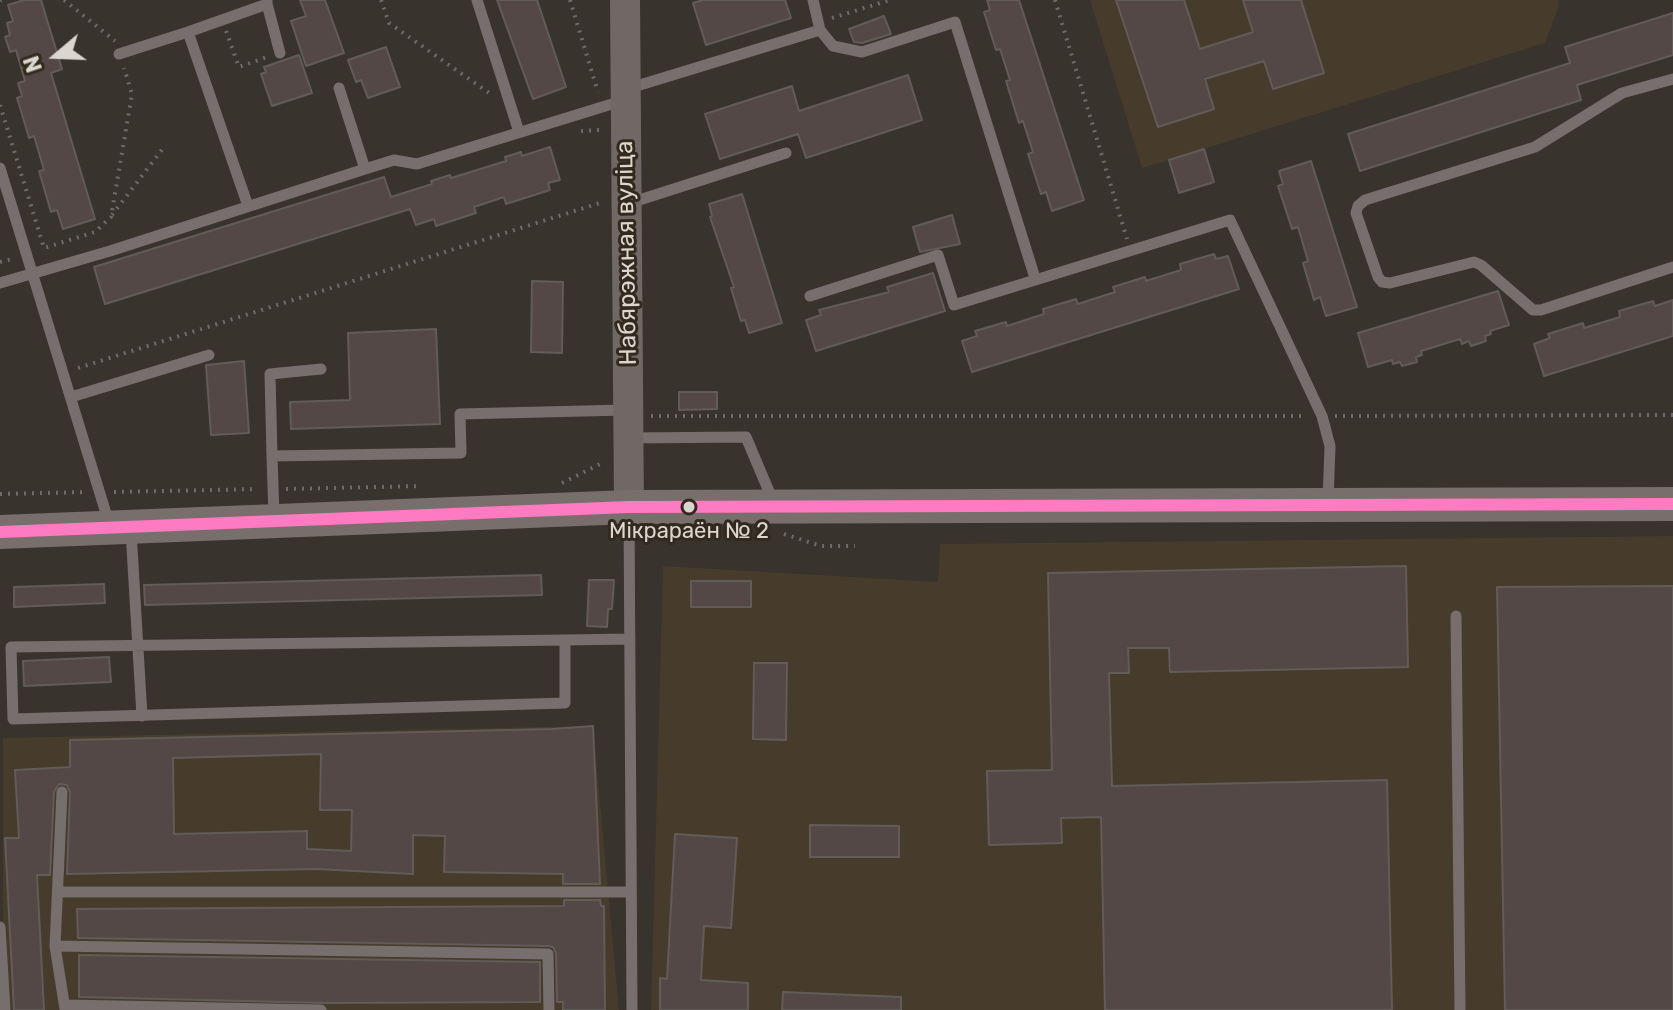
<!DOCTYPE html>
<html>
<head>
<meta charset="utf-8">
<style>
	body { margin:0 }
	#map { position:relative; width:1673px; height:1010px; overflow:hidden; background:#38332d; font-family:Rubik,sans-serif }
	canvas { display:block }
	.north { position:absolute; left:16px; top:16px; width:80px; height:80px; -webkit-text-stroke:6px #322a1f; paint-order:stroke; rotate:251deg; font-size:22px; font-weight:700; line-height:32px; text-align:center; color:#dbd6cf }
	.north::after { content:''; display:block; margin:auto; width:28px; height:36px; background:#dbd6cf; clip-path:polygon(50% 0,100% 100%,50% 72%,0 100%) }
</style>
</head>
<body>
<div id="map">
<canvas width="1673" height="1010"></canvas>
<div class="north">N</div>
</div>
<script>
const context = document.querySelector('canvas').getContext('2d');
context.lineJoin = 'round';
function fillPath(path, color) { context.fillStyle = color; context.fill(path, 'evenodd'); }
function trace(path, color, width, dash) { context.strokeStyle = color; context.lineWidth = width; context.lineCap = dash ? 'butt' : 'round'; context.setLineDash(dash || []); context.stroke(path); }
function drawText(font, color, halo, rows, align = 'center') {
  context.font = font + ' Rubik,sans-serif'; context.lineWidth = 6; context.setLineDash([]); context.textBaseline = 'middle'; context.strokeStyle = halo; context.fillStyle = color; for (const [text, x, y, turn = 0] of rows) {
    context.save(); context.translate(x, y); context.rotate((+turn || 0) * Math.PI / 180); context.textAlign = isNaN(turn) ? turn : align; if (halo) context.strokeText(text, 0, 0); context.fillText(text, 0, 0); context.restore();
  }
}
fillPath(new Path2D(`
	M1090,0H1558L1559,6L1545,43L1142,168Z
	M1673,536V1010H651L663,566L938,582L940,544Z
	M593,726L619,1010H3V738Z`), '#473b2b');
const building = new Path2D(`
	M24,0H41L62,69L51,73L95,219L63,229L57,210L51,212L39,171L44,170L34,136L29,138L21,111L17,98L22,96L18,83L25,81L16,50L10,52L5,37L10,35L7,23L13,21L8,5Z
	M300,0H325L344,53L306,66L291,21L306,16Z
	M497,0H537L566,87L533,99Z
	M703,0H785L791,18L706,45L693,3Z
	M987,0H1019L1084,200L1052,211L1046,192L1041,194L1028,154L1033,152L1023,121L1019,123L1006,81L1010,80L1000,49L996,50L984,12L990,10Z
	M1116,0H1184L1200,49L1253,32L1243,0H1301L1324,73L1273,89L1264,61L1205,79L1214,109L1158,127Z
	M1673,13V55L1577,85L1581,100L1360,171L1348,134L1570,63L1565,47Z
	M884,16L891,34L862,43L854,42L849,29Z
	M386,47L400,87L368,98L361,80L356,82L348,60Z
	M299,55L312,93L272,106L261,74L266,72L264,67Z
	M908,75L922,120L806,158L798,134L720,159L705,114L792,86L799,111Z
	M550,147L560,180L548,183L550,190L506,204L504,197L474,207L476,213L436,226L434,219L416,225L410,209L105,304L94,267L384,177L391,197L432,184L431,181L450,175L451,178L506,161L505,157L521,152L522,156Z
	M1204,149L1214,182L1179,193L1169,160Z
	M1311,161L1357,307L1326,316L1320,297L1314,300L1303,263L1308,261L1298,227L1292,229L1278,186L1283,184L1279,171Z
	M742,194L782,323L749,333L745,320L741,321L731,288L734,287L710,217L712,216L709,204Z
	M952,215L960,244L920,252L913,227Z
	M1214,254L1216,259L1228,256L1239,289L972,372L962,341L977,336L975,331L1006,322L1007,326L1044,314L1043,309L1076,299L1078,304L1115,292L1113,287L1145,277L1146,281L1181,270L1180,264Z
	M933,273L945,311L816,351L806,320L821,315L819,310L889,292L887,287Z
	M532,281L563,282L562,353L531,352Z
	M1498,291L1509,325L1490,331L1491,334L1485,336L1486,341L1471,346L1469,341L1462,344L1460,339L1421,351L1422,355L1416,357L1417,362L1402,366L1400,362L1393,364L1392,360L1368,367L1358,333Z
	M1673,300V336L1544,376L1534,344L1550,338L1548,334L1583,323L1584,328L1620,317L1619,311L1653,301L1655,306Z
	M436,329L440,424L291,429L290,402L350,400L348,333Z
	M244,361L249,433L211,435L206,365Z
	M679,392H717V409L679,410Z
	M1406,566L1408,667L1170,672L1169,648H1128L1129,673H1109L1112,786L1387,780L1392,1010H1105L1101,817L1061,818L1062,843L989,845L987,771L1052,770L1048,573Z
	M541,575L542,595L145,605L144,585Z
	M589,580H614L612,609H608L607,627L587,626Z
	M691,581H751V607H691Z
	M104,584L105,603L14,607V587Z
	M1673,586V1010H1505L1497,587Z
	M109,657L111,682L24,686L23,661Z
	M754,663H787L786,740L753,739Z
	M593,726L600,884H563V874L444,872L445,836L413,835V874L317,869L67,874L70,792L67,785L59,784L54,792L50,875H37L44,1010H14L5,838H19L15,770L70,767V740L552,729ZM321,754L320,810H352L351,851L307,849V831L174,834L173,758Z
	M810,825L899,826V857H810Z
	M675,834L737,838L731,928L704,926L701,980L748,983V1010H660V978L667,979Z
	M564,900H600L601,906H604L605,1010H563V1002H557L556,953L553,947L548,946L78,938L77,909L564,906Z
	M79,955L540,962V1002L325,1003L79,997Z
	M783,992L901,997V1010H782Z`);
fillPath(building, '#534845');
trace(building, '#625c59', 2);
trace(new Path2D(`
	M64,0L115,41
	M381,0L389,23L492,95
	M570,0L598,92
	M1055,0L1127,239
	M0,1L1,0
	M832,18L890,0
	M226,31L239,67L267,57
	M0,105L44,248L95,232L111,217L132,94L124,68
	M581,131L599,130
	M112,215L164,147
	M0,262L12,259
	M78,368L603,202
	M651,416H1307
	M1335,416L1673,415
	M562,483L604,462
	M286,489L422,486
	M114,492L258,489
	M0,494L86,492
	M784,534L821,546H855`), '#706a68', 4, [2, 6]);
trace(new Path2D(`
	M477,0L519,132
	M813,0L820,30L833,46L862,52L955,22L1035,278
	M267,4L280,53
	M119,54L188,32
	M1673,79L1622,93L1535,147L1365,200L1358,206L1356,213L1378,277L1382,282L1390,283L1474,262L1481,265L1533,310H1541L1673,267
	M339,88L365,169
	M630,88L820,30
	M0,168L109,523
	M630,203L786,153
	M248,206L188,32L267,4V0
	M0,283L110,251L365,169L394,160L417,164L625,100
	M810,296L938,255L954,305L1230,220L1322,416L1330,446L1328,502
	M71,397L209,355
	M629,438L746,437L773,501
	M272,456L270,374L321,369
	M629,511L632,1010
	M274,516L272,456L461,453L460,414L625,410
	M131,531L142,716
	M1456,616L1460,1010
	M565,640V703L13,719L11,647L565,640L630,639
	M62,792L55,946L65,1009
	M58,892H631
	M0,927L5,1010
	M55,946L548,954L549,1010
	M65,1005L321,1010`), '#776f6d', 11);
trace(new Path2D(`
	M625,0L629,507`), '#6f6864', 30);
trace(new Path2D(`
	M0,532L629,507L1673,504`), '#786f6c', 34);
trace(new Path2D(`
	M0,532L629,507L1673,504`), '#fe7ac1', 12);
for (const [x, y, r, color] of [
	[689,507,7,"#dbd6cf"]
]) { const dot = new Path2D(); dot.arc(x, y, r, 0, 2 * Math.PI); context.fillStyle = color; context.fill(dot); trace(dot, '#322a1f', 3); }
drawText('22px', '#dbd6cf', '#322a1f', [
	["Мікрараён № 2",689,532]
]);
drawText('24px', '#dbd6cf', '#322a1f', [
	["Набярэжная вуліца",627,253,-91]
]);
</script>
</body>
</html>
